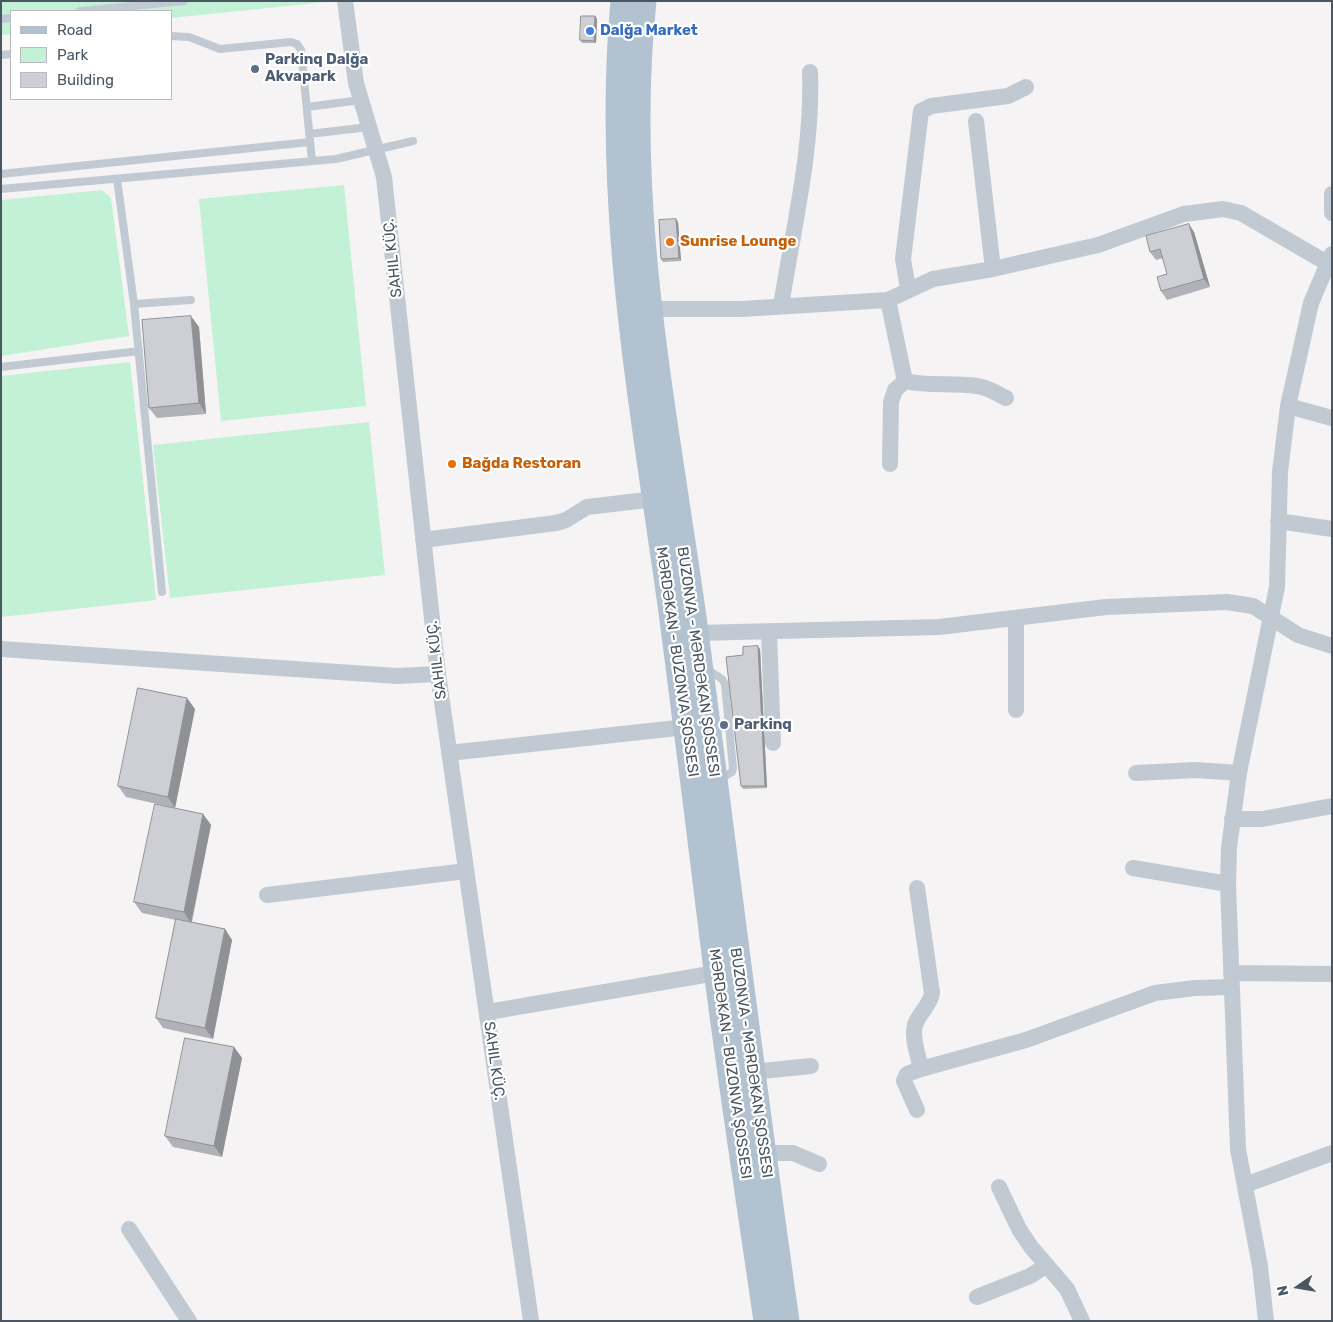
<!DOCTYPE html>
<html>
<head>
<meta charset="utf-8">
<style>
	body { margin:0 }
	#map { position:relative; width:1333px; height:1322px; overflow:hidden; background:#f5f3f3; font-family:Rubik,sans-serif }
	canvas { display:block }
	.frame { position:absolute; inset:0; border:2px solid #4a5661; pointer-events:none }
	.legend { position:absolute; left:10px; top:10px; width:162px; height:90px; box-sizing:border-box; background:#fff; border:1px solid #b7bbc0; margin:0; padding:6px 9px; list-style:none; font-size:15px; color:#4a5661 }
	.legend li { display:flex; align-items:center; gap:10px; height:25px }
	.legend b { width:25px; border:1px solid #b7bbc0 }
	.north { position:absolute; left:1273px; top:1262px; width:50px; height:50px; -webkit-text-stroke:4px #fff; paint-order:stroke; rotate:257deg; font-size:14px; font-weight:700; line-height:20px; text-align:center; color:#4a5661 }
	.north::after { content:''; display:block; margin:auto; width:18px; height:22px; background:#4a5661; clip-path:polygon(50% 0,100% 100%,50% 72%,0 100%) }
</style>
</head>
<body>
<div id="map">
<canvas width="1333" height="1322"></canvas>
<div class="frame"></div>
<ul class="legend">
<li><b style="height:6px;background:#b3c2d1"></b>Road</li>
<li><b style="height:14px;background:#c3f1d5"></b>Park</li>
<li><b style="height:14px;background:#cdcfd5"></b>Building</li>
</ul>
<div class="north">N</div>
</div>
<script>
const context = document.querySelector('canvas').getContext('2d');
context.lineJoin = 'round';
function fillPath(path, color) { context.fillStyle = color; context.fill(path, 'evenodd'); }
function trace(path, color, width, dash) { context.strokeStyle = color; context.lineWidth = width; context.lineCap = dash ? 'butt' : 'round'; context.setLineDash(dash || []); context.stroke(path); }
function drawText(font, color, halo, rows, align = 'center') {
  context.font = font + ' Rubik,sans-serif'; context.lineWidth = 4.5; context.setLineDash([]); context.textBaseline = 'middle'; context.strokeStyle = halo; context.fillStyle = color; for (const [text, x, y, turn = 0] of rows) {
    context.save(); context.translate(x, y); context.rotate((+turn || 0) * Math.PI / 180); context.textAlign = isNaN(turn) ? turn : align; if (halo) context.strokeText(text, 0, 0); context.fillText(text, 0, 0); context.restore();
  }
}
fillPath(new Path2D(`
	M1,1H326V2L171,18V11H11V34L1,35Z
	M344,185L366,406L221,421L199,199Z
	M102,190L111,198L129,336L1,356V200Z
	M130,362L156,600L1,617V376Z
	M369,422L385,575L170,598L153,445Z`), '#c3f1d5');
trace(new Path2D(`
	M80,11L184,1
	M1,19L11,18
	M171,36L189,37L220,49L291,42L297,44L301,50L312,161
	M1,55L11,54
	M307,107L361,100
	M309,134L369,127
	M1,174L310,142
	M117,179L134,304L162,592
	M1,189L336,159L413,141
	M134,304L191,300
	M1,367L139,351
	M705,668L722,679L725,684L733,768L732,772L720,779`), '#c1cad2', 8);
trace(new Path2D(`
	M345,1L356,83L384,177L438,674L531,1321
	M976,121L993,269
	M1332,194V213
	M908,289L903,259L921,111L931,106L1008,96L1026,87
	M888,300L905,381C929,387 953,382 977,386C987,387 996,393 1006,398
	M781,306C793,229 813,149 810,72
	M649,309H741L888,300L933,279L993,269L1098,245L1184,214L1223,209L1241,213L1327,263
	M1288,406L1332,418
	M890,464L891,402L895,390L905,381
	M1278,521L1332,529
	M423,540L556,523L566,520L587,507L655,499
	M769,632L773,743
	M696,633L939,627L1106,607L1227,602L1253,606L1298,635L1332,646
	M1,649L397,676L438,674
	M1016,710V619
	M449,753L686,727
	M1136,773L1196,770L1239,773
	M1232,819H1262L1332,806
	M1133,868L1228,884
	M917,888L932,993C930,1006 919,1013 915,1025C911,1038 919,1057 921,1069L1026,1040L1155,993L1195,988L1231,987
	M267,895L466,871
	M1231,973L1332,974
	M488,1012L716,973
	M752,1072L811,1066
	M917,1110L904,1081L907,1074L921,1069
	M763,1153H793L819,1164
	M1245,1185L1332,1153
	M999,1187L1019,1229L1031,1247L1067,1289L1082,1321
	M129,1229L189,1321
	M977,1297L1030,1276L1047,1265
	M1266,1321L1260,1266L1238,1149L1228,884L1229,848L1239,773L1277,587L1280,472L1288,406L1311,303L1332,254`), '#c1cad2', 16);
trace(new Path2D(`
	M623,1C604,206 643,410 671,612C687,731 701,851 716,970C731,1087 749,1204 766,1321
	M644,1C621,213 668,423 696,632C726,862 754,1091 787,1321`), '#b3c2d1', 25);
fillPath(new Path2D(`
	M595,16L597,19L596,43H582L580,40Z
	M676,219L678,222L681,261L663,262L661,259Z
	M1194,232L1210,287L1167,300L1161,291L1167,274L1163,258L1156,260L1150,252Z
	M199,327L206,414L157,418L149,408Z
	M760,649L767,788L743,789L741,786L743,655Z
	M195,709L175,808L126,797L118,786Z
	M203,814L211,825L192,922L225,929L232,940L213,1039L163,1028L156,1018L176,920L142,913L134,902Z
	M234,1047L242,1058L222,1157L173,1147L165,1136Z`), '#b0b2b7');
fillPath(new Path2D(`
	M595,16L597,19L596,43L594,41Z
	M676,219L678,222L681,261L679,258Z
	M1189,224L1194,232L1210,287L1204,279Z
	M191,316L199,327L206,414L199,403Z
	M758,646L760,649L767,788L765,786Z
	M187,698L195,709L175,808L168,797Z
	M203,814L211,825L191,923L184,912Z
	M225,929L232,940L213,1039L205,1028Z
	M234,1047L242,1058L222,1157L214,1146Z`), '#909195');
const building = new Path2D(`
	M581,16H595L594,41L580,40Z
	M676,219L679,258L661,259L659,220Z
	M1189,224L1204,279L1161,291L1157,277L1167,274L1160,249L1150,252L1146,236Z
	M191,316L199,403L149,408L142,320Z
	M758,646L765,786H741L726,657L743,655V647Z
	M138,688L187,698L168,797L118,786Z
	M155,804L203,814L184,912L134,902Z
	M176,919L225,929L205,1028L156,1018Z
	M185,1038L234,1047L214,1146L165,1136Z`);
fillPath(building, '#cdcfd5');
trace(building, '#909195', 1);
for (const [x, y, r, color] of [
	[590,31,5,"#3f7fe0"],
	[255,69,5,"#5c6f8a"],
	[670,242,5,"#e8710a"],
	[452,464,5,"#e8710a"],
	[724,725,5,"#5c6f8a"]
]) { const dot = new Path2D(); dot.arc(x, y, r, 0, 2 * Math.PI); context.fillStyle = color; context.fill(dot); trace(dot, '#fff', 2); }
drawText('bold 15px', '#366cbe', '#fff', [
	["Dalğa Market",600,31]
], 'left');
drawText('bold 15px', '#4e5e75', '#fff', [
	["Parkinq Dalğa",265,60],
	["Akvapark",265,77],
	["Parkinq",734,725]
], 'left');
drawText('bold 15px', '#c56008', '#fff', [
	["Sunrise Lounge",680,242],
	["Bağda Restoran",462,464]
], 'left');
drawText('15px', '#4a5661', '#fff', [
	["SAHIL KÜÇ.",393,258,-96],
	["SAHIL KÜÇ.",437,660,-97],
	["MƏRDƏKAN - BUZONVA ŞOSSESI",677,662,82],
	["BUZONVA - MƏRDƏKAN ŞOSSESI",698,662,82],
	["SAHIL KÜÇ.",494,1061,82],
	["BUZONVA - MƏRDƏKAN ŞOSSESI",751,1063,82],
	["MƏRDƏKAN - BUZONVA ŞOSSESI",730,1064,82]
]);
</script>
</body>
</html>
